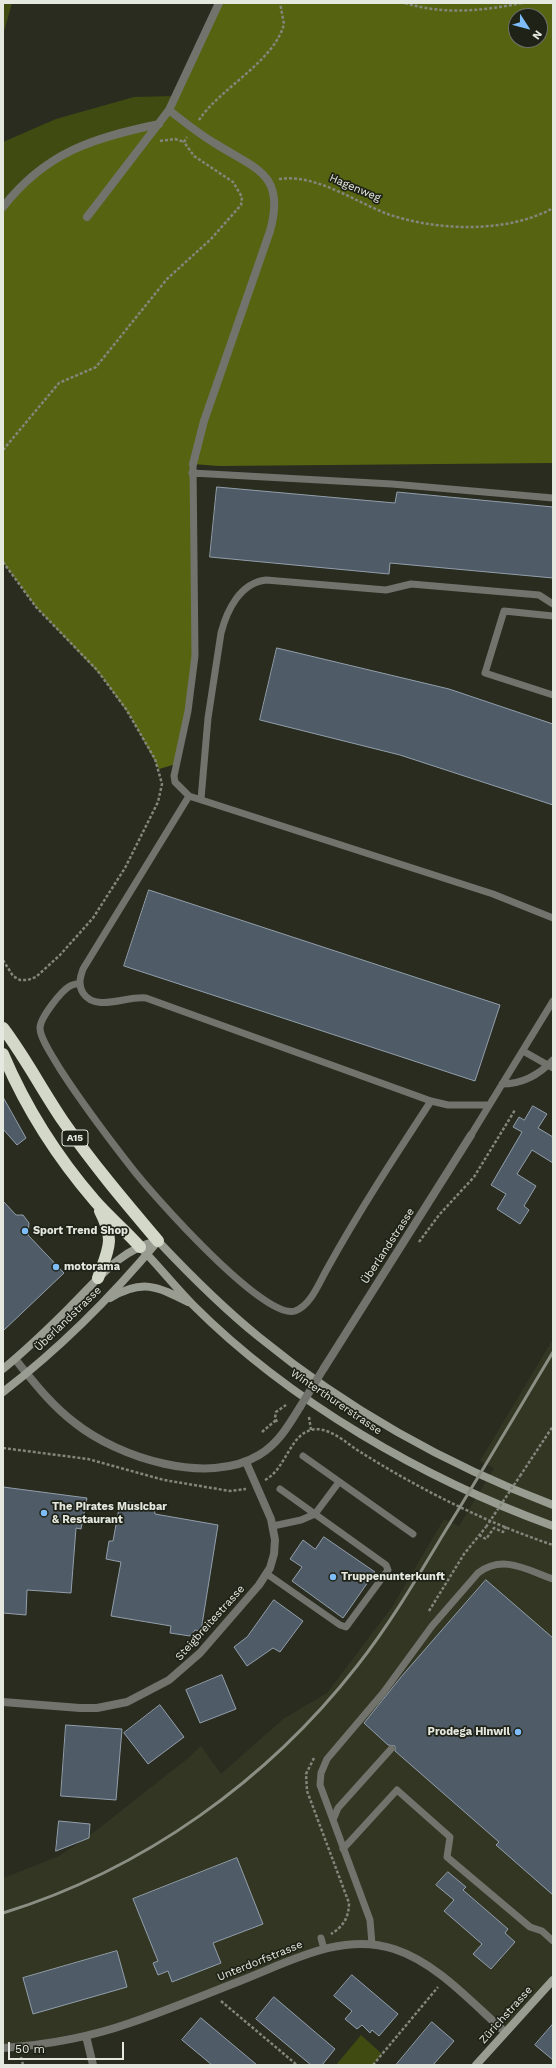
<!DOCTYPE html>
<html>
<head>
<meta charset="utf-8">
<style>
	body { margin:0 }
	#map { position:relative; width:556px; height:2068px; overflow:hidden; background:#292c1f; font-family:"Work Sans",sans-serif }
	canvas { display:block }
	.frame { position:absolute; inset:0; border:4px solid #e5e8df; pointer-events:none }
	.north { position:absolute; left:508px; top:8px; width:40px; height:40px; box-sizing:border-box; background:#1f2216; border:1px solid #6e7166; border-radius:50%; rotate:126deg; font-size:11px; font-weight:700; line-height:16px; text-align:center; color:#e5e8df }
	.north::after { content:''; display:block; margin:auto; width:14px; height:18px; background:#7ebdf9; clip-path:polygon(50% 0,100% 100%,50% 72%,0 100%) }
	.scale { position:absolute; left:8px; top:2042px; width:116px; height:18px; box-sizing:border-box; border:2px solid #e5e8df; border-top:0; padding-left:5px; font-size:12px; line-height:14px; white-space:nowrap; color:#e5e8df; -webkit-text-stroke:3px #1f2216; paint-order:stroke }
</style>
</head>
<body>
<div id="map">
<canvas width="556" height="2068"></canvas>
<div class="frame"></div>
<div class="north">N</div>
<div class="scale">50 m</div>
</div>
<script>
const context = document.querySelector('canvas').getContext('2d');
context.lineJoin = 'round';
function fillPath(path, color) { context.fillStyle = color; context.fill(path, 'evenodd'); }
function trace(path, color, width, dash) { context.strokeStyle = color; context.lineWidth = width; context.lineCap = dash ? 'butt' : 'round'; context.setLineDash(dash || []); context.stroke(path); }
function drawText(font, color, halo, rows, align = 'center') {
  context.font = font + ' "Work Sans",sans-serif'; context.lineWidth = 3.5; context.setLineDash([]); context.textBaseline = 'middle'; context.strokeStyle = halo; context.fillStyle = color; for (const [text, x, y, turn = 0] of rows) {
    context.save(); context.translate(x, y); context.rotate((+turn || 0) * Math.PI / 180); context.textAlign = isNaN(turn) ? turn : align; if (halo) context.strokeText(text, 0, 0); context.fillText(text, 0, 0); context.restore();
  }
}
fillPath(new Path2D(`
	M553,1339V1980L505,2032L445,1979L400,1951L340,1945L131,2023L3,2048V1878L59,1856L89,1836L187,1759L201,1746L221,1774L283,1719L327,1693L392,1607L444,1519L459,1526L494,1468L480,1461Z`), '#323623');
fillPath(new Path2D(`
	M3,3H12L3,35Z
	M176,96L164,118L3,207V142L56,119L134,97Z
	M361,2035L382,2054L373,2065H336Z`), '#404b12');
fillPath(new Path2D(`
	M219,3H553V463L219,466L193,464L195,656L176,764L159,769L132,719L103,678L36,607L3,562V207L59,156L159,124ZM516,16H540V40H516Z`), '#566411');
const building = new Path2D(`
	M217,487L395,503L397,492L553,507V578L390,563L389,574L210,557Z
	M277,648L449,689L553,724V805L400,755L260,720Z
	M149,890L500,1005L475,1081L124,966Z
	M3,1097L26,1138L17,1145L3,1129Z
	M533,1106L547,1114L538,1128L553,1137V1163L532,1150L517,1174L536,1186L524,1206L529,1210L520,1224L497,1209L506,1194L491,1185L522,1132L513,1127L519,1117L524,1120Z
	M3,1201L16,1215H23L29,1223L28,1235L64,1273L3,1331Z
	M3,1487L87,1498L81,1529L76,1528L71,1593L27,1590L26,1615L3,1613Z
	M122,1501L154,1507L155,1514L218,1525L201,1631L195,1630L190,1636L170,1633L171,1626L111,1616L121,1562L106,1559L109,1541H113L120,1503H122Z
	M324,1537L375,1572L343,1618L292,1581L302,1567L290,1559L303,1540L315,1549Z
	M486,1580L553,1638V1895L496,1845L499,1842L395,1751V1746L388,1745L364,1723L401,1677Z
	M274,1600L303,1621L280,1652L273,1648L247,1666L234,1647L247,1637Z
	M222,1675L236,1709L200,1723L186,1690Z
	M160,1705L184,1737L148,1764L124,1733Z
	M66,1725L122,1729L116,1800L61,1796Z
	M59,1821L90,1824L89,1838L56,1851Z
	M237,1858L263,1924L213,1943L221,1963L172,1982L168,1971L158,1975L153,1963L158,1961L133,1899Z
	M448,1872L466,1887L463,1890L508,1929L505,1933L515,1942L491,1969L473,1954L482,1944L444,1911L454,1900L436,1885Z
	M117,1951L127,1987L33,2014L23,1978Z
	M352,1975L398,2014L379,2036L372,2030L370,2033L362,2025L357,2029L345,2019L352,2011L334,1996Z
	M274,1997L335,2049L322,2065H311L256,2019Z
	M201,2018L257,2065H212L182,2040Z
	M432,2022L454,2041L433,2065H396Z
	M553,2024V2060L535,2045Z`);
fillPath(building, '#4f5b66');
trace(building, '#929fab', 1);
trace(new Path2D(`
	M405,3C444,15 482,11 522,3
	M199,120C220,88 274,62 284,24L280,3
	M160,141L175,139L184,142
	M279,179C316,174 352,200 385,213C433,231 507,234 553,208
	M3,450L59,383L96,367L167,279L211,239L241,205L242,197L233,182L194,156L184,142L187,137
	M3,562L36,607L97,670L126,709L155,759L162,784L158,802L125,868L93,918L60,955L36,977L28,980H20L13,976L3,960
	M419,1242L439,1215L474,1177L515,1110
	M309,1417L311,1430
	M277,1422L275,1418L276,1412L286,1405
	M262,1432L276,1420
	M3,1448L88,1459L164,1480L230,1491L246,1489
	M520,1476L553,1426
	M265,1480C286,1469 289,1436 311,1430C329,1425 348,1445 362,1453C421,1490 487,1523 553,1545
	M479,1535L486,1539L494,1528L503,1532L506,1526
	M429,1611L464,1554L486,1527
	M314,1758L306,1774L307,1791L349,1903C349,1917 343,1927 331,1934
	M221,2001L297,2065
	M21,2057L23,2065
	M373,2065L438,1987`), '#83867b', 2.5, [3, 2]);
trace(new Path2D(`
	M193,464L195,656L188,711L174,776L175,782L189,796L493,894L553,918
	M192,473L392,484L553,498
	M553,616L504,611L485,673L553,695
	M189,796L83,969C80,977 78,985 83,993C96,1013 128,995 146,998L431,1101L448,1105H488
	M201,799L208,718L221,633C227,610 240,583 266,580L386,590L411,584L539,595L553,604
	M80,983C77,984 73,984 70,986C61,991 40,1018 40,1028C40,1039 55,1060 60,1069C82,1103 106,1135 131,1167C151,1193 264,1321 295,1311C311,1305 319,1283 327,1269C359,1211 395,1156 431,1101
	M523,1051L553,1068
	M502,1084C522,1084 539,1075 553,1060
	M471,1135L553,1001
	M303,1456L413,1534
	M273,1526L301,1520L315,1514L339,1482
	M267,1574L340,1625L346,1627L388,1570L386,1565L280,1489
	M333,1820L320,1785L321,1773L327,1759L383,1693L432,1626L478,1573C503,1554 527,1570 553,1579
	M343,1849L397,1790L450,1837L447,1857L530,1927L542,1931L553,1941
	M321,1938L324,1949
	M372,1944L370,1920L333,1820L338,1808L391,1749`), '#71736c', 7);
trace(new Path2D(`
	M169,110C184,122 199,134 216,144C256,169 286,174 270,231L204,421L193,464
	M3,207C46,152 93,138 159,124
	M87,217L169,110L219,3
	M15,1359C33,1381 51,1405 75,1423C119,1458 208,1486 259,1455C278,1444 289,1425 300,1407
	M324,1368L471,1135
	M3,1702L80,1708H97L127,1702L169,1680L200,1653L259,1585L270,1568L274,1554L275,1540L271,1519L246,1462
	M86,2036L93,2065
	M3,2048C46,2045 90,2037 130,2023C168,2010 204,1995 240,1981C289,1962 341,1932 394,1949C437,1963 471,2002 505,2032`), '#71736c', 8);
trace(new Path2D(`
	M158,1241C190,1275 223,1308 259,1337C347,1409 447,1465 553,1505
	M140,1247C158,1265 174,1286 193,1305C290,1402 424,1479 553,1526
	M110,1298C142,1279 157,1286 188,1302
	M3,1369C26,1350 48,1329 69,1308C96,1282 119,1249 158,1241
	M3,1392C59,1349 113,1295 158,1241
	M476,2065L553,1980`), '#999c91', 8);
trace(new Path2D(`
	M3,1028C25,1057 42,1090 63,1121C92,1163 125,1202 158,1241
	M3,1054C25,1106 58,1158 95,1201C109,1217 126,1231 140,1247
	M98,1278C109,1248 115,1240 100,1211`), '#d4d8c8', 12);
trace(new Path2D(`
	M3,1913C143,1870 268,1780 357,1666C390,1624 417,1578 444,1533C481,1473 517,1412 553,1352`), '#8b8e83', 3);
trace(new Path2D(`
	M486,1527L520,1476`), '#83867b', 2.5, [3, 2]);
trace(new Path2D(`
	M300,1407L324,1368`), '#71736c', 8);
for (const [x, y, r, color] of [
	[25,1231,4,"#7ebdf9"],
	[56,1267,4,"#7ebdf9"],
	[44,1513,4,"#7ebdf9"],
	[333,1577,4,"#7ebdf9"],
	[518,1732,4,"#7ebdf9"]
]) { const dot = new Path2D(); dot.arc(x, y, r, 0, 2 * Math.PI); context.fillStyle = color; context.fill(dot); trace(dot, '#1f2216', 1.5); }
for (const [x, y, w] of [
	[75,1138,26]
]) { const box = new Path2D(); box.roundRect(x - w / 2, y - 8, w, 16, 3); context.fillStyle = '#1f2216'; context.fill(box); trace(box, '#e5e8df', 1); }
drawText('bold 10px', '#e5e8df', null, [
	["A15",75,1138]
]);
drawText('11px', '#e5e8df', '#1f2216', [
	["Hagenweg",355,188,23],
	["Überlandstrasse",388,1246,-57],
	["Überlandstrasse",68,1319,-44],
	["Winterthurerstrasse",336,1402,34],
	["Steigbreitestrasse",210,1623,-48],
	["Unterdorfstrasse",260,1961,-22],
	["Zürichstrasse",506,2015,-48]
]);
drawText('bold 11px', '#e5e8df', '#1f2216', [
	["Sport Trend Shop",33,1231],
	["motorama",64,1267],
	["The Pirates Musicbar",52,1507],
	["& Restaurant",52,1520],
	["Truppenunterkunft",341,1577],
	["Prodega Hinwil",510,1732,"right"]
], 'left');
</script>
</body>
</html>
